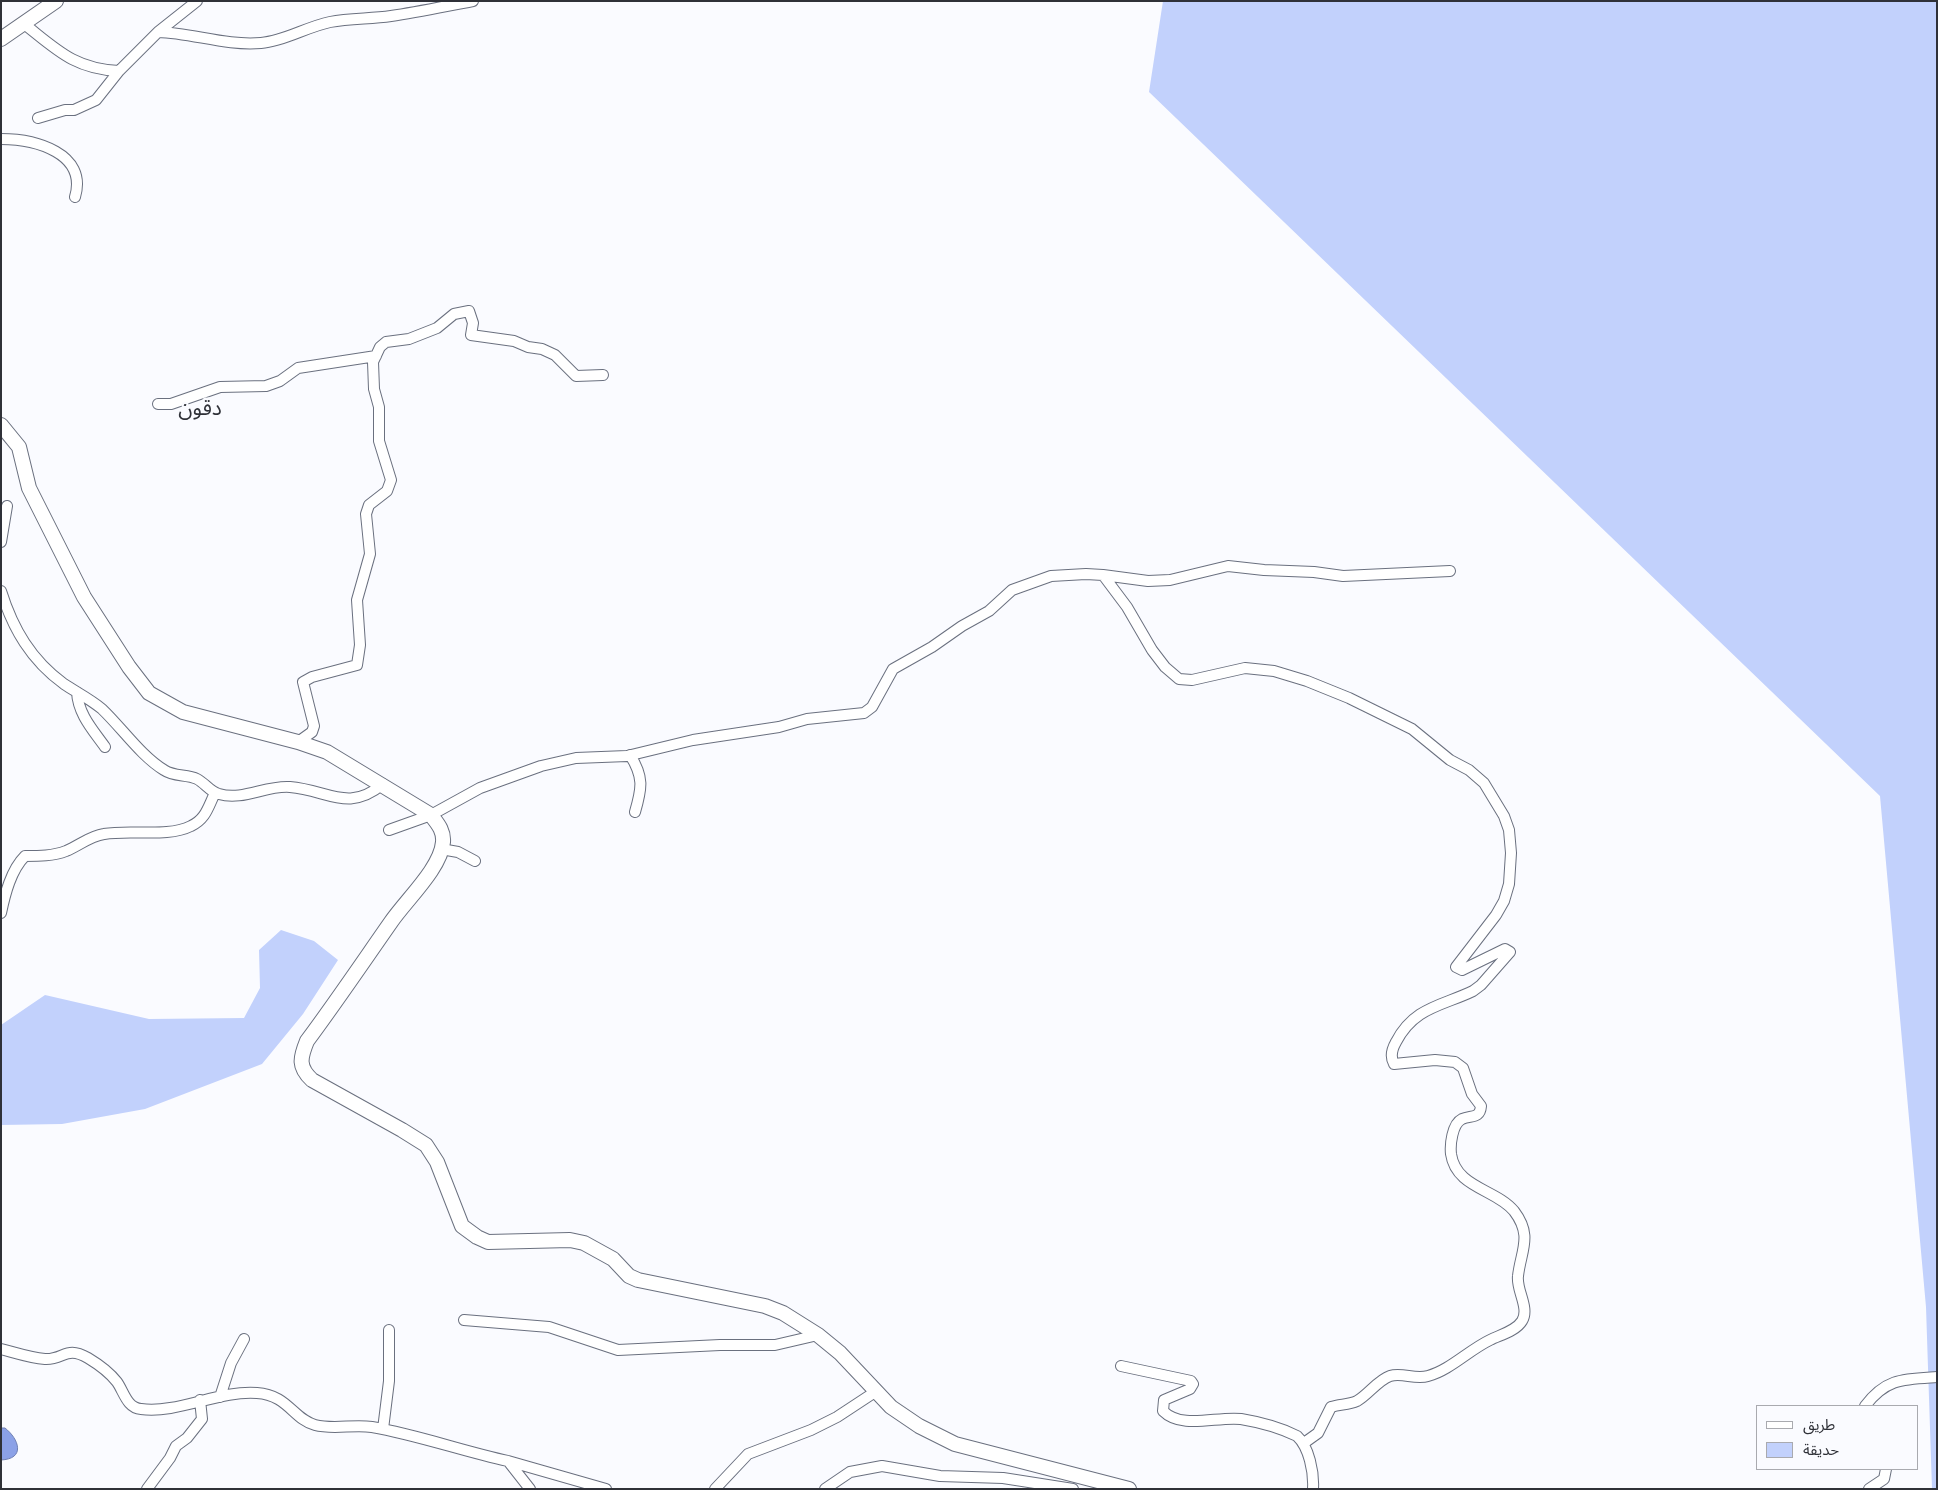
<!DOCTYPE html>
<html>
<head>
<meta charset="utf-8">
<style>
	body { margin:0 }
	#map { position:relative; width:1938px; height:1490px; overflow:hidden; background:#fafbff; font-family:Commissioner,"Noto Sans Arabic",sans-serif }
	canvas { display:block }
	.frame { position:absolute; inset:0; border:2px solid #2f3138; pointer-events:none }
	.legend { position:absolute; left:1756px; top:1405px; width:162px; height:65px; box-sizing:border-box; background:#fafbff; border:1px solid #a9aaaf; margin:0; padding:6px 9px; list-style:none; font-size:15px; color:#2f3138 }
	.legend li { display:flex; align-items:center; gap:10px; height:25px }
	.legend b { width:25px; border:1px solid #a9aaaf }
</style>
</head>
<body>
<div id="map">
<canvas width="1938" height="1490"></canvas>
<div class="frame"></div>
<ul class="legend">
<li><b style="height:6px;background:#fff"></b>طريق</li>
<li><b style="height:14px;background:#c2d1fc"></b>حديقة</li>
</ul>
</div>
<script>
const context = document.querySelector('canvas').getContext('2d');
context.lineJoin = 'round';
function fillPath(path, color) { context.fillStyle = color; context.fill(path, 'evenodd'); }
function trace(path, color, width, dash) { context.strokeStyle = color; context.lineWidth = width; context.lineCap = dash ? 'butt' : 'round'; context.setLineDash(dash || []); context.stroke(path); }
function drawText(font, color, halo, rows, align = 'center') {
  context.font = font + ' Commissioner,"Noto Sans Arabic",sans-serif'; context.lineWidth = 5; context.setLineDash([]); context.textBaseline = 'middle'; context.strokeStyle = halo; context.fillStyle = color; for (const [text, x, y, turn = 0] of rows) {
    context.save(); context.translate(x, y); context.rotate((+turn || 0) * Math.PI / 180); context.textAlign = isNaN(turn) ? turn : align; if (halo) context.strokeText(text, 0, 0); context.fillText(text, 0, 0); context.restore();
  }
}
fillPath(new Path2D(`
	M1163,1H1937V1489H1932L1926,1307L1880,796L1149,92Z
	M281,930L314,941L338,960L303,1014L262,1064L145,1109L62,1124L1,1125V1025L45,995L149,1019L244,1018L260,988L259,950Z`), '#c2d1fc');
const water = new Path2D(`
	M1,1428H5C19,1439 26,1459 1,1460Z`);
fillPath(water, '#8ba1e7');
trace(water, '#6f7fb2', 1);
const street = new Path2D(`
	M23,23C56,49 74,69 119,71L158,32C193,33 225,46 261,43C285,41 306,27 330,22C350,18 370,19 391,16C418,12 446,6 473,1
	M158,32L197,1
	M38,118L65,110H74L96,100L119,71
	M1,139C35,139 88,153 75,197
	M158,404H171L220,387L266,386L280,381L298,368L376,356
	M1,542L7,506
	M1103,575L1148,581L1170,580L1228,566L1264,570L1314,572L1343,576L1450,571
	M1,591C13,629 31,660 64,684C76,692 90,699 102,709C122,728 141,756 164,770C174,777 187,774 197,779C205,783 210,792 219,794C243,801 266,785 290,787C328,790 348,813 383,784
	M77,692C78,714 93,730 105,747
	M298,742L312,732L314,726L303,682L312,677L357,665L360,645L357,600L370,554L366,514L369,505L387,491L391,480L379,441V407L374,389L373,362L380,347L386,342L409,339L437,328L454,314L469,311L473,323L471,335L514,341L528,347L542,349L555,355L576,376L603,375
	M630,755C644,777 642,788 635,812
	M389,830L431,815L480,788L541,766L576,758L627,756L693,740L779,727L807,719L864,713L872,707L893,669L932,647L962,626L989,611L1012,590L1051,576L1086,574L1103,575L1127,607L1152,650L1165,667L1179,679L1192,680L1245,668L1274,671L1307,681L1349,698L1412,729L1450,760L1469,770L1484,783L1504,816L1509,830L1511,853L1509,884L1504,901L1496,915L1456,967L1462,970L1505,949L1510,952L1481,985L1473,991C1442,1006 1414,1007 1396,1042C1392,1049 1390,1057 1394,1064L1435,1060L1455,1062L1463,1068L1472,1094L1481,1106C1480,1119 1471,1115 1462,1119C1452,1124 1450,1145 1451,1154C1456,1188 1496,1189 1514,1211C1533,1236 1521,1250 1518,1276C1516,1290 1530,1308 1522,1321C1516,1331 1500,1335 1490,1340C1469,1350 1450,1370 1428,1376C1415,1380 1402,1372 1390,1376C1378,1380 1368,1395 1357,1401C1348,1405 1340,1404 1331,1407L1318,1433L1304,1443
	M441,849L458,852L475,861
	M1,913C5,894 11,870 25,856C39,856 53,856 66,851C80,845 90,836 104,834C131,829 167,838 191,826C206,819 208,807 215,793
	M464,1320L549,1327L618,1350L720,1345H775L818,1335
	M1,1349C16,1353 31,1358 45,1359C64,1360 66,1345 88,1358C98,1364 110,1373 117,1382C124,1392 127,1408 141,1409C178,1414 219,1390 257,1393C288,1395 293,1419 315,1425C334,1430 353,1424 372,1427C418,1435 462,1451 508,1461L530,1489
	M1121,1366L1191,1381L1193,1384L1190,1389L1164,1400L1163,1411C1182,1430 1217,1416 1241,1419C1259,1422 1281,1428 1297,1436C1309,1447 1314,1472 1313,1489
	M220,1397L231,1363L244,1339
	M1865,1406C1886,1378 1904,1379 1937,1377
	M383,1429L389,1381V1330
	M508,1461L606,1489
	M147,1489L170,1458L176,1446L187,1438L202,1419L200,1400
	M715,1489L748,1454L811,1430L837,1417L875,1392
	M825,1489L850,1472L882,1466L940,1476L1003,1478L1073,1489
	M1869,1489L1884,1479L1886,1469`);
const secondary = new Path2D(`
	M1,39L56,1
	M1,425L19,447L29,488L84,597L129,667L149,693L183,712L298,742L327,752L431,815C437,823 444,830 443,842C441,868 406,900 391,922C363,962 336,1002 307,1041C300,1058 298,1067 312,1080L402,1130L426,1145L437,1162L462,1226L477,1237L488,1242L570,1240L584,1243L613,1259L629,1276L638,1280L765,1306L783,1313L818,1335L840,1353L891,1407L919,1426L955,1444L1129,1489`);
trace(street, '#6a707f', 12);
trace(secondary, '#6a707f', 16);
trace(street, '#fff', 10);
trace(secondary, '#fff', 14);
drawText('21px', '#2f3138', '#fafbff', [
	["دقون",200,408]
]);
</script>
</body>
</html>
